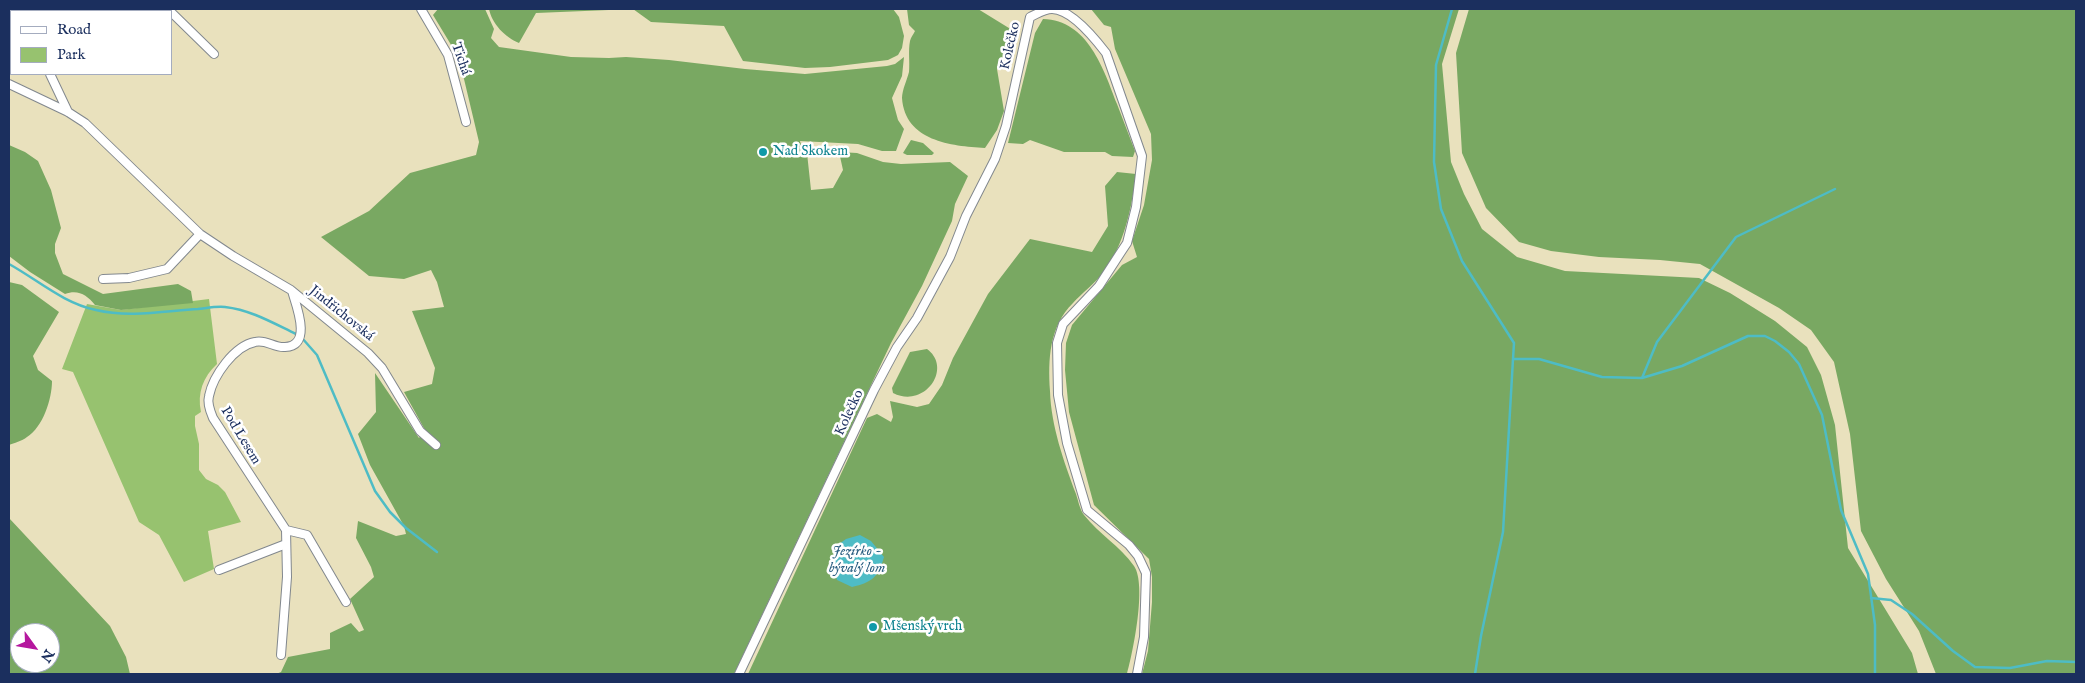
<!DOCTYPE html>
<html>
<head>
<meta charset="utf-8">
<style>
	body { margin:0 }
	#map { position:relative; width:2085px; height:683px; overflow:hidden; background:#e9e1bd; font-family:"IM FELL English",serif }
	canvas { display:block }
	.frame { position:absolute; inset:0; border:10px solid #1b2f5e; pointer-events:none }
	.legend { position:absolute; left:10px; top:10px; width:162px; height:65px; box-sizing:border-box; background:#fff; border:1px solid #a4acbf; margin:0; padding:6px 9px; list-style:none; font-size:15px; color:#1b2f5e }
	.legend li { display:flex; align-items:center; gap:10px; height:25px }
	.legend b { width:25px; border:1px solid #a4acbf }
	.north { position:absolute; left:10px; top:623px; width:50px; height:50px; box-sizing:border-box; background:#fff; border:1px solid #a4acbf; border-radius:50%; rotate:122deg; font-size:14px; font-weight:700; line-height:20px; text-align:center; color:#1b2f5e }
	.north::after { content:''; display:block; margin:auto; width:18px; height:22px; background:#b5179e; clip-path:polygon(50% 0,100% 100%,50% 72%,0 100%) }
</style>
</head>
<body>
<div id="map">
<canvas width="2085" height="683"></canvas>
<div class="frame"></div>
<ul class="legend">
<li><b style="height:6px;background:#fff"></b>Road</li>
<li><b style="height:14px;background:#97c26f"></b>Park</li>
</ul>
<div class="north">N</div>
</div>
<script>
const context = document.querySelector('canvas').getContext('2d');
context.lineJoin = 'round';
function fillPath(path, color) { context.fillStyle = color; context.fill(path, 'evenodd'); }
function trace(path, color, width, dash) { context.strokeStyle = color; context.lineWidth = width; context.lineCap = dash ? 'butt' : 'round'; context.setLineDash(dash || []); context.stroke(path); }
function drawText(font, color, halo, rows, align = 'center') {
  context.font = font + ' "IM FELL English",serif'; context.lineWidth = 5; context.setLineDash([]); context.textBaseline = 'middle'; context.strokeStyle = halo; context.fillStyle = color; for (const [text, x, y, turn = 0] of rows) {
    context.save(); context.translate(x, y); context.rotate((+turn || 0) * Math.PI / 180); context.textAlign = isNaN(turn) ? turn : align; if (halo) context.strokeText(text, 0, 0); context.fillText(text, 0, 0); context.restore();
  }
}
fillPath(new Path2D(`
	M209,299L217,364C203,377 197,393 201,412L195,416V426L199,444V470L206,479L218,485L225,492L241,522L208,531L214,569L184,582L159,535L139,522L73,372L62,369L87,304L121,310Z`), '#97c26f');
fillPath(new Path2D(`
	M438,9H485L494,29L491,38L499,47L571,57L609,58L626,57L669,60L745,69L805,74L887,66L895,64L904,57L902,76L892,98L898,120L904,129L896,151H882L858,144L800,141L803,151L807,153L811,190L833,188L843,170L839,152L857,153L883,162L901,164L950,162L968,176L955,204L952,221L922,286L891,343L734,674H276L281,672L288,657L330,649V633L351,623L359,632L364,630L350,599L374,577L371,567L356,538L358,521L396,536L406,534L404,526L370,465L358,434L376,412L375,373L419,438L425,430L404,392L432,384L435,368L412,311L444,307L437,282L431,270L404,279L369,276L321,237L369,211L410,173L476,155L479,142L459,58L433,15Z
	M489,9H893L899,17L904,36L902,48L898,55L888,60L830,67L805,68L743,61L724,26L651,22L633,9L536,13L519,43C505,37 492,24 489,9Z
	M907,9H978L1017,33V41L1005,53L997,69L1004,111L997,130L985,148C951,146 905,141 902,98C902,90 907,80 909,72C910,62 908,51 910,41C911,37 913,35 915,31L909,25Z
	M1091,9H1459L1442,64L1451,162L1464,194L1482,229L1517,257L1565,271L1699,278L1730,293L1775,321L1807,347L1821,375L1835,425L1848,548L1912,653L1918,674H1142L1148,651L1152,602V577L1149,559L1094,505L1069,412L1065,370L1066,343L1072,325L1122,265L1137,257L1132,241L1144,205L1152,160L1151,134L1115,49L1111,27L1104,25Z
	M1469,9H2076V674H1936L1919,631L1886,579L1861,531L1850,434L1834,362L1811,330L1779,308L1700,264L1660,260L1599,257L1551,251L1519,242L1486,208L1462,153L1456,53Z
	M1043,19C1088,20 1104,70 1117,104C1123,120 1129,135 1135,151L1133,157L1112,156L1105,152H1064L1030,140L1023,144L1008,143L1035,33Z
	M911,140L923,143L934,153L932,155H907L903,153Z
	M9,145L25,152L38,161L51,190L61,228L55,244V253L63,274L103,294L178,284L191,291L193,303L121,310L95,305C87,295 78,289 65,294L30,272L9,256Z
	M1117,172L1136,174C1132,207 1124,246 1103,273C1094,284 1082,293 1073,303C1049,327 1048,359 1050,391C1051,426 1064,462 1076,494C1078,500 1080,510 1084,515C1099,534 1120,546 1134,566C1147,585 1133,652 1127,674H748L867,418L877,414L891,422L893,417L890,401L917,407L929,404L942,385L953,358L988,294L1030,239L1092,252L1108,226L1105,186Z
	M9,282L22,285L59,312L33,356L38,370L52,381C52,399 43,427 27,437C22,441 14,443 9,445Z
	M927,349C953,368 925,409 893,393L892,388L910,352Z
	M9,518L110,626L126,657L130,674H9ZM20,633H50V663H20Z`), '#79a862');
fillPath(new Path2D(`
	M860,535L871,541L884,557C878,578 872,582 852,587L837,580L833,567L835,547L846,539Z`), '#4ebcc5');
trace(new Path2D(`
	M1452,9L1436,65L1434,162L1441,209L1462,261L1514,343L1513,359H1539L1602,377L1642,378L1682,366L1748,336H1765L1775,341L1789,352L1799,364L1822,415L1841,510L1868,574L1875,625V674
	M9,264C38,280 63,303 96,310C129,318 165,311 198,309C207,308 217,306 225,307C251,310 273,323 296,334
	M302,338L317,355L375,491L390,512L406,528L437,552
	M1642,378L1657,342L1736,237L1835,189
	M1871,598L1891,600L1912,614L1953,651L1975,667L2010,668L2047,661L2076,662
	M1475,674L1481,636L1503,532L1513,359`), '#4ebcc5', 2.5);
const street = new Path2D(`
	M14,9L16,11
	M421,9L448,55L466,122
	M171,12L214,54
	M50,74L68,112
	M9,84L68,112L85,123L200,234L233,256L291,290L368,353L382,368L420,431L436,445
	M103,279L129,278L167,269L200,234
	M286,530L307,535L346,602
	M219,570L286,544
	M281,655L287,577L286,530L213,418C210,411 207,403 209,396C213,376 234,346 255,342C266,339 274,348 285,347C313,346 296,305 292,291
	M739,674L874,390L897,347L917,318L950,257L966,216L995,159L1006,126L1030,17C1037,14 1044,9 1052,9C1071,9 1096,40 1106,53L1142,156L1136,207L1127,243L1121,252L1099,286L1063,324L1057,343L1058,395L1067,443L1087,510L1129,545L1138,556L1146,573L1144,637L1137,674`);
trace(street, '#82888e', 10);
trace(street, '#fff', 8);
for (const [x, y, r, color] of [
	[763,152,5,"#0f9aa8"],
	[873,627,5,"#0f9aa8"]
]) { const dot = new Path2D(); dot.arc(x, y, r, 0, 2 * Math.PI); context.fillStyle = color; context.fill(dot); trace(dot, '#fff', 2); }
drawText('14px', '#1b2f5e', '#fff', [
	["Kolečko",1011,46,-77],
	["Tichá",460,59,71],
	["Jindřichovská",341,314,39],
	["Kolečko",850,413,-65],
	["Pod Lesem",240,436,59]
]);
drawText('14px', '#0d838f', '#fff', [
	["Nad Skokem",773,152],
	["Mšenský vrch",883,627]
], 'left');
drawText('italic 15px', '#2d6082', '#fff', [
	["Jezírko -",857,552],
	["bývalý lom",857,569]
]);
</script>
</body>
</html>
